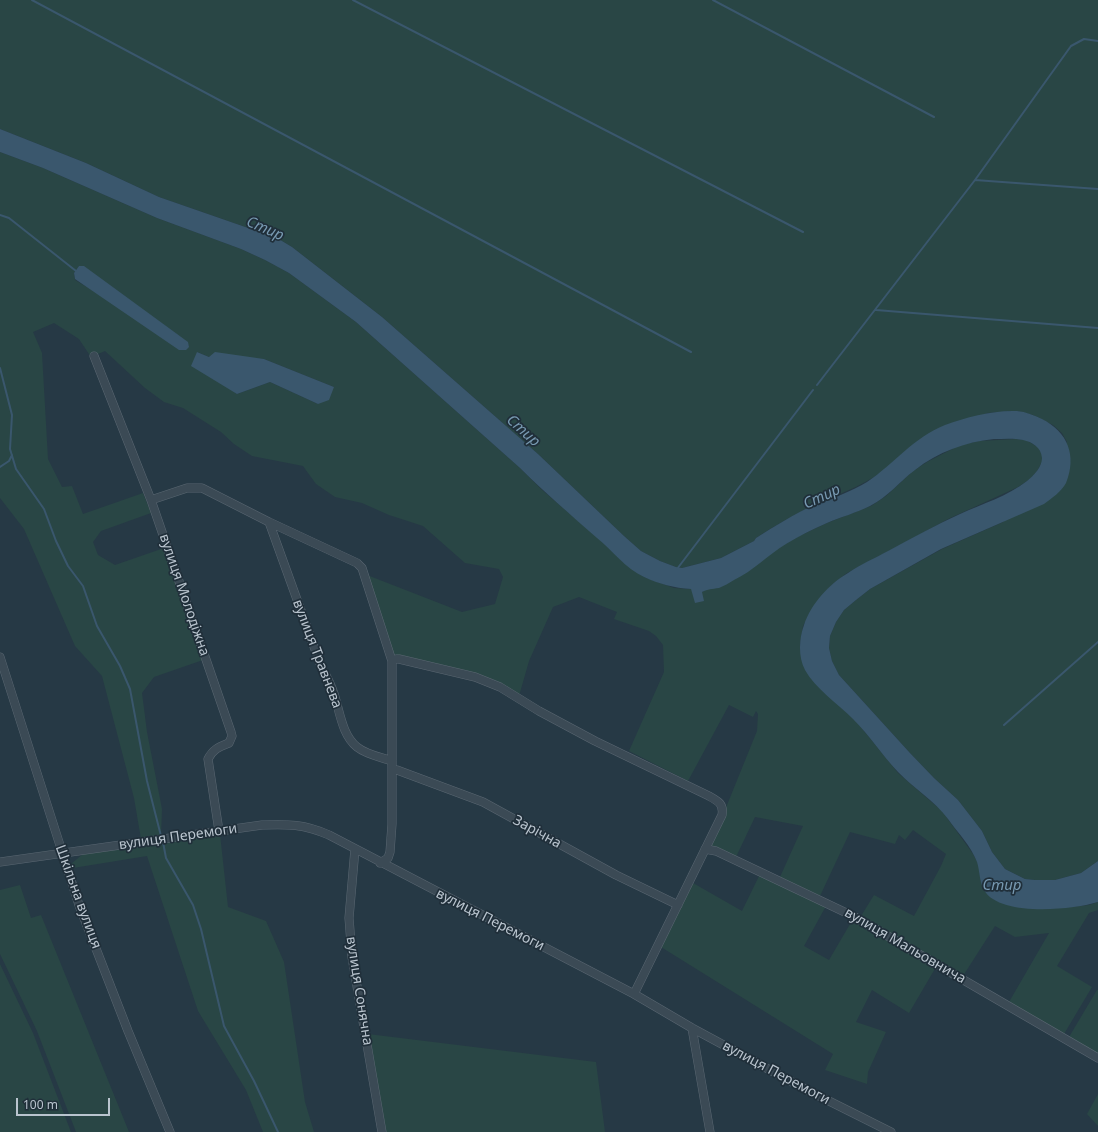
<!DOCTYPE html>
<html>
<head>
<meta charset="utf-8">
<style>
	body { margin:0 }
	#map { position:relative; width:1098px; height:1132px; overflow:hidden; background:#263945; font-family:"Noto Sans",sans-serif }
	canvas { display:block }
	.scale { position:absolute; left:16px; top:1098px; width:94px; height:18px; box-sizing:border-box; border:2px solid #b9c4ce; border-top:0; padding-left:5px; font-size:12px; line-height:14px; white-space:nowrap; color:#b9c4ce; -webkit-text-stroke:3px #202f3a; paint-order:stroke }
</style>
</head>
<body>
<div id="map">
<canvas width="1098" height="1132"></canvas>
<div class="scale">100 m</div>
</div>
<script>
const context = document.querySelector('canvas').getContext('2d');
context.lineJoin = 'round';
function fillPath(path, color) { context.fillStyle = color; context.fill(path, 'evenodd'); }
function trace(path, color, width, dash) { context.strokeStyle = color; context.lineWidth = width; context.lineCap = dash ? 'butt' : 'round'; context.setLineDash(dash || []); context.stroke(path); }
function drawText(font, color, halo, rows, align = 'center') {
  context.font = font + ' "Noto Sans",sans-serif'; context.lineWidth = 3.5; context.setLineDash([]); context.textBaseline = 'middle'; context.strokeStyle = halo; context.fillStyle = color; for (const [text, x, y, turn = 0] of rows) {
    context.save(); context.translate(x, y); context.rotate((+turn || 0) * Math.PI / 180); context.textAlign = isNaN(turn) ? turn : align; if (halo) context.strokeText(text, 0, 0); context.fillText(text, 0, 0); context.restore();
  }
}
fillPath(new Path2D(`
	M0,0H1098V861L1081,873L1055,880H1035L1025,879L1005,869L992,852L982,831L958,800L934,778L910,753L839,675L832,661L829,648L830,636L836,622L844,610L856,600L870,589L942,549L1003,522L1067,442L1062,433L1053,425L1033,415L1017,411L987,413L882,472C860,487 836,495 813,506C793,515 774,526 756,538L754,541L721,558L682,568L676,567L660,561L641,551L624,536L538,454L382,317L292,247L277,238L159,197L86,163L0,129Z
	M0,152L43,168L157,218L241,249L265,260L289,273L356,322L520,468L541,489L599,539L621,560L644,577L674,588L691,589L702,592L706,589L720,587L783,545L799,536L827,523L871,506L886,496L913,471L927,462L960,445L979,441L1016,439L1026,440L1038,447L1042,454V462L1037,471L1030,479L1018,487L948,519L915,537L847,573L834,583L821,597L810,613L803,626L800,644L817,684L856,721L898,773L942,811L973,854L979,865L980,877L1021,908H1060L1089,905L1098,902V910L1089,913L1057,966L1092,987L1064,1034L1009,1002L1049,933L1015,937L995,926L963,976L861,916L874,895L914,916L941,866L946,854L913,830L905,840L899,835L895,844L850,832L820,896L780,877L803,826L755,817L736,857L710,847L757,731L758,714L756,711L753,717L729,705L688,781L629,751L664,672L663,645L656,636L649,631L614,619L617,612L579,597L553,607L529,661L519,696L497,681L451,668L393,654L367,575L462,612L495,604L503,577L499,569L465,563L423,526L389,515L362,503L335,497L316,484L303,466L252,456L234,444L221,432L183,408L164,402L145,388L105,351L91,357L79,339L54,323L33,332L42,353L48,459L62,487L72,486L83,514L143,493L151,513L101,531L93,542L98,555L115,565L164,548L203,660L154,677L142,693L147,732L162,809L161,836L141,839L134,798L102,676L75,646L24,529L0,498ZM79,266L84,267L187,342L189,347L75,280L74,273ZM197,352L209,357L264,359L334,387L318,404L270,382L237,394Z
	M220,834L228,907L266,921L284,962L305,1102L314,1132H263L246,1090L198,1011L147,856L73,868L71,864L83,854Z
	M760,874L826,906L804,946L829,960L853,919L936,967L909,1013L872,990L856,1022L886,1032L868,1072L867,1084L825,1070L833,1054L661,947L693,883L742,911Z
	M20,885L31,918L41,915L129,1132H76L37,1031L0,954V890Z
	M0,964L33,1033L71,1132H0Z
	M1097,990H1098V1054L1069,1037Z
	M368,1034L596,1062L605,1132H385Z
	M1098,1094V1126L1087,1114Z`), '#294645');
fillPath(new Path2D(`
	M0,129L86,163L159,197L277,238L292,247L382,317L538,454L624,536L641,551L660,561L676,567L682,568L721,558L754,541L756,538C775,526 794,514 814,505C832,498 851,492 867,482C894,464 914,437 945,425C967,417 993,410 1017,411C1026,412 1034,415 1042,419C1068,432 1077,456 1066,483C1061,492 1052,498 1044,504L941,549L870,589L856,600L844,610L836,622L830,636L829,648L832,661L839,675L910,753L934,778L958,800L982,831L992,852L1005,869L1025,879L1035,880H1055L1081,873L1098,861V902C1072,910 999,917 984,890C979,881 980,871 977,862C971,846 958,833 948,819C934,800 914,789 898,772C882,755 870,736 853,719C838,704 815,688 805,670C798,657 799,638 804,625C811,604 829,584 848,573C861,564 875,558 888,551C912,538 936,525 960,514C982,504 1008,496 1027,481C1034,475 1042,467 1042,458C1041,447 1032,442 1023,440C1014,438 1003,439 994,439C965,442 938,452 915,470C899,482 888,497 870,506C856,513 841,517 827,523C813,529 799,536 786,544C768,555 753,571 734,580C729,583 724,586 719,588C712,589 708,589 702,592L704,601L695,603L691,589C674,588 659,584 644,577C625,568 613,551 597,538C571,515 545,493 520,468L356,322L289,273L265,260L241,249L157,218L43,168L0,152Z
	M79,266H84L188,342L189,347L186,350H179L75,279L74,273Z
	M197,352L209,357L215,352L264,359L334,387L329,400L318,404L270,382L237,394L191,366Z`), '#3a576d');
trace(new Path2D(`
	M32,0L691,352
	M353,0L803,232
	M713,0L934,117
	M975,180L1098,189
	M0,215L9,218L76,271
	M876,310L1098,328
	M0,368L12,415L10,449L16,469L44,509L56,541L68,566L83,586L97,626L120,666L130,689L147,781L161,836
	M817,385L975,180L1071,46L1084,39L1098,41
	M0,467L9,461L12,455
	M677,569L813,390
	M1004,725L1098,642
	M163,842L166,858L193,905L201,929L224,1026L254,1081L278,1132`), '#3a576d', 2);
const minor = new Path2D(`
	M94,356L151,500L231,732L232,736L229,743C219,747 213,749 208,759L219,831
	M151,500L187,488H202L269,522L357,563L362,568L392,661V824L390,852L388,858L380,863
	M269,522L321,666C326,675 331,684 334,694C340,712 342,735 357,747C367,755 381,757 392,761
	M0,657L79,905L128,1031L170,1132
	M392,661L396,659H399L475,677L500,687L539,711L595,741L709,796C718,801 724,804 722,815L634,994
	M392,770H397L483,802L616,875L678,905
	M355,849L349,918L352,957L382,1132
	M705,849L716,851L855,917L1098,1058
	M0,862L262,825C288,824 304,824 329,835L634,994L692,1028L807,1090L891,1132
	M692,1028L710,1132`);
trace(minor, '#5a6772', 9);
trace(minor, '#3b4a55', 8);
drawText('14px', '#b9c4ce', '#202f3a', [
	["вулиця Молодіжна",184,595,71],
	["вулиця Травнева",317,654,69],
	["Зарічна",537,832,29],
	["вулиця Перемоги",178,837,-8],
	["Шкільна вулиця",78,897,70],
	["вулиця Перемоги",490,920,27],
	["вулиця Мальовнича",905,946,30],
	["вулиця Сонячна",359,991,81],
	["вулиця Перемоги",776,1073,28]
]);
drawText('italic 15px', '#789ab2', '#202f3a', [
	["Стир",265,229,23],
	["Стир",523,431,42],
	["Стир",822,497,-25],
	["Стир",1002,886]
]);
</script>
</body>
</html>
